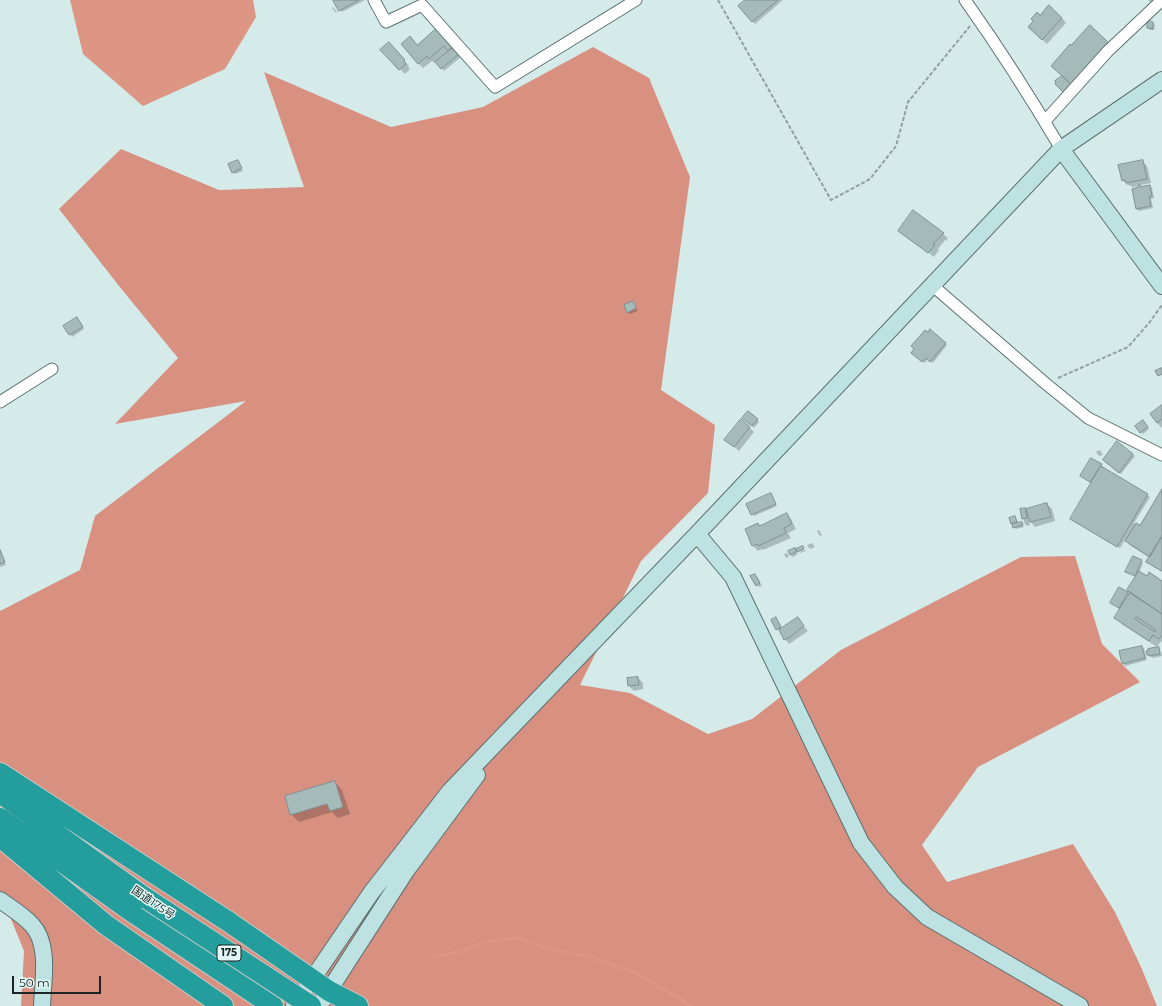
<!DOCTYPE html>
<html>
<head>
<meta charset="utf-8">
<style>
	body { margin:0 }
	#map { position:relative; width:1162px; height:1006px; overflow:hidden; background:#d4ebea; font-family:Montserrat,sans-serif }
	canvas { display:block }
	.scale { position:absolute; left:12px; top:976px; width:89px; height:18px; box-sizing:border-box; border:2px solid #1c2424; border-top:0; padding-left:5px; font-size:12px; line-height:14px; white-space:nowrap; color:#1c2424; -webkit-text-stroke:3px #e1f9f7; paint-order:stroke }
</style>
</head>
<body>
<div id="map">
<canvas width="1162" height="1006"></canvas>
<div class="scale">50 m</div>
</div>
<script>
const context = document.querySelector('canvas').getContext('2d');
context.lineJoin = 'round';
function fillPath(path, color) { context.fillStyle = color; context.fill(path, 'evenodd'); }
function trace(path, color, width, dash) { context.strokeStyle = color; context.lineWidth = width; context.lineCap = dash ? 'butt' : 'round'; context.setLineDash(dash || []); context.stroke(path); }
function drawText(font, color, halo, rows, align = 'center') {
  context.font = font + ' Montserrat,"Noto Sans JP",sans-serif'; context.lineWidth = 3; context.setLineDash([]); context.textBaseline = 'middle'; context.strokeStyle = halo; context.fillStyle = color; for (const [text, x, y, turn = 0] of rows) {
    context.save(); context.translate(x, y); context.rotate((+turn || 0) * Math.PI / 180); context.textAlign = isNaN(turn) ? turn : align; if (halo) context.strokeText(text, 0, 0); context.fillText(text, 0, 0); context.restore();
  }
}
fillPath(new Path2D(`
	M593,47L649,78L690,177L661,390L715,425L708,493L641,561L580,685L630,693L708,734L752,719L841,650L1021,557L1075,556L1102,644L1140,682L978,767L922,845L947,882L1073,844L1115,912L1141,967L1157,1006H21L24,951L0,892V611L80,570L95,516L246,401L115,424L178,358L119,286L59,209L121,149L219,190L304,187L264,72L391,127L483,107Z`), '#d89080');
fillPath(new Path2D(`
	M70,0H253L256,17L225,69L143,106L83,54Z`), '#dd9584');
fillPath(new Path2D(`
	M334,0H365L342,12Z
	M746,0H783L755,24L739,6Z
	M1148,0H1158L1155,7Z
	M333,7L337,12L336,13L332,8Z
	M1040,16L1062,18L1066,23L1047,44L1034,31Z
	M1149,21H1151L1155,25L1154,30H1150L1148,28Z
	M437,29L461,57L444,71L436,61L434,63L432,61L423,68L418,63Z
	M393,48L409,66L408,67L410,69L405,74L382,50Z
	M238,161L243,171L235,174L233,172Z
	M1142,161L1147,166L1151,183L1132,187L1129,185H1127L1123,180Z
	M1139,186L1141,188L1150,186L1152,188L1154,198L1151,199L1153,208L1139,211L1137,209L1133,189L1140,188Z
	M943,234L948,238L946,241L945,240L938,249L939,250L934,257L904,235Z
	M633,302L638,311L630,314L628,312Z
	M79,321L84,329L72,337L64,326Z
	M945,343L947,345L933,363L928,359L925,363L914,354Z
	M1162,407V428L1157,423Z
	M757,419L759,422L754,428L745,420Z
	M1145,423L1149,429L1143,434L1141,432Z
	M749,427L754,432L739,451L726,440Z
	M1117,443L1135,456L1121,474L1104,460Z
	M1100,450L1103,455L1099,456L1096,452Z
	M1101,465L1105,470L1150,497L1134,523L1140,527L1162,491V572L1152,566L1148,562L1150,558L1131,546L1125,540L1120,548L1071,519L1092,484L1081,476Z
	M770,494L777,506L754,516L752,514Z
	M1047,504L1052,509L1055,521L1035,527L1029,520L1030,525L1027,526L1025,524L1023,518L1025,510Z
	M787,515L791,519L796,529L788,533L791,538L763,550L762,549L758,551L753,546L746,529L758,524L760,526Z
	M1015,517L1019,524L1022,523L1024,527L1016,529L1014,527L1011,523Z
	M819,530L822,535L820,536L817,531Z
	M812,543L815,547L810,549L807,545Z
	M0,549L6,565L0,567Z
	M794,550L798,554L793,557L790,554Z
	M805,550L806,551L800,553L799,552Z
	M787,553L789,557L786,558L784,554Z
	M1141,561L1143,563L1139,573L1147,578L1162,582V643L1161,641L1157,647L1123,625L1115,617L1120,610L1111,602L1127,592L1136,577L1127,572Z
	M757,577L762,586L759,587L757,585Z
	M798,619L808,631L789,644L785,639L780,631L777,629L778,621L782,629Z
	M1142,647L1144,649L1147,660L1125,666L1123,663Z
	M1158,648L1160,650L1162,656L1153,658L1148,655Z
	M638,678L643,683V689L634,691L629,686Z
	M335,782L342,790L350,814L338,818L332,812L299,822L291,814Z`), '#0003');
trace(new Path2D(`
	M432,957L459,952L489,941L520,938L545,948L587,956L636,973L692,1006`), '#dd9584', 3.5);
const building = new Path2D(`
	M333,0H359L339,11Z
	M745,0H778L752,22L738,6Z
	M1049,5L1062,18L1042,40L1028,27L1033,21L1031,19L1037,12L1040,15Z
	M1148,20L1153,22V29L1147,28Z
	M1090,25L1110,44L1072,85L1051,66L1070,44L1071,45Z
	M437,28L453,46L448,51L444,46L429,59L427,56L418,64L401,44L410,36L417,45Z
	M389,42L405,60L404,61L406,64L399,70L380,50Z
	M454,47L459,54L441,69L435,62Z
	M1062,76L1072,85L1064,93L1055,84L1056,82L1055,81Z
	M238,160L242,168L232,173L228,164Z
	M1143,160L1147,179L1126,183L1125,180L1122,181L1118,165Z
	M1140,185V187L1150,185L1152,196L1149,197L1151,206L1136,209L1132,189L1138,187V186Z
	M913,210L944,233L933,244L935,245L928,253L898,231Z
	M633,301L636,308L627,313L624,305Z
	M77,317L83,327L69,335L63,326Z
	M930,329L946,343L930,362L926,358L922,362L911,353L914,349L911,346L925,330L928,332Z
	M1162,368V374L1158,376L1155,371Z
	M1162,405V419L1157,423L1150,414Z
	M748,411L758,419L752,426L742,418Z
	M741,419L750,427L734,447L724,440Z
	M1143,420L1148,427L1140,433L1135,426Z
	M1117,441L1133,454L1119,473L1103,460Z
	M1091,458L1102,464L1090,482L1080,476Z
	M1101,466L1148,494L1117,547L1070,519Z
	M1162,489V536L1150,557L1125,541L1136,523L1140,525Z
	M771,493L776,504L751,515L746,504Z
	M1047,503L1051,517L1030,522L1026,509Z
	M1025,508L1027,518L1022,519L1020,509Z
	M787,513L792,524L784,528L786,533L758,546L757,544L752,546L745,529L758,523L759,526L764,524Z
	M1015,516L1017,522L1011,524L1009,518Z
	M1022,522L1023,525L1013,528L1012,524Z
	M1162,536V571L1146,562Z
	M803,546L804,549L797,552L796,549Z
	M795,548L796,552L790,555L788,551Z
	M0,550L5,562L0,564Z
	M1133,556L1142,560L1135,576L1125,572Z
	M1139,571L1147,576L1149,572L1162,581V614L1127,590Z
	M755,574L760,583L756,586L750,576Z
	M1119,587L1128,592L1119,608L1110,603Z
	M1130,593L1162,614V635L1159,639L1153,635L1149,641L1114,618ZM1137,617L1156,630L1155,632L1135,619Z
	M776,617L781,627L776,630L771,620Z
	M798,617L804,626L790,637L784,640L779,630Z
	M1142,646L1145,658L1122,664L1119,651Z
	M1159,647L1160,654L1149,656V655H1147L1146,651H1148V649Z
	M638,677L639,685L628,686L627,678Z
	M335,781L343,807L330,811L327,804L290,815L285,796Z`);
fillPath(building, '#a5bbba');
trace(building, '#7e9392', 1);
const street = new Path2D(`
	M374,0L386,22L422,5L495,87L636,0
	M965,0C999,48 1031,98 1061,149
	M1045,121L1108,51L1162,0
	M932,285L1045,383L1088,418L1162,455
	M0,402L52,369`);
const secondary = new Path2D(`
	M1061,149L1162,286
	M697,534L733,577L861,843L895,887L927,917L1080,1006
	M0,900C11,908 23,915 32,925C50,944 43,981 42,1006
	M294,1006L371,893L450,791L697,534L1061,149L1162,80
	M319,1006L406,871L477,775`);
const highway = new Path2D(`
	M0,773L229,922L329,991L358,1006
	M0,793L147,899
	M0,818L135,914L273,1006
	M0,837L106,925L223,1006`);
trace(street, '#5c7170', 13);
trace(secondary, '#5c7170', 18);
trace(highway, '#c9caca', 22);
trace(new Path2D(`
	M718,0L831,200L870,179L896,146L908,102L970,26
	M1058,378L1128,347L1149,323L1162,305`), '#8fa1a0', 2, [4, 2]);
trace(street, '#fff', 11);
trace(secondary, '#bde2e1', 16);
trace(highway, '#239e9c', 20);
const highwayBridge = new Path2D(`
	M147,899L311,1006`);
trace(highwayBridge, '#c9caca', 22, []);
trace(highwayBridge, '#239e9c', 20);
for (const [x, y, w] of [
	[229,953,24]
]) { const box = new Path2D(); box.roundRect(x - w / 2, y - 8, w, 16, 3); context.fillStyle = '#e1f9f7'; context.fill(box); trace(box, '#1c2424', 1); }
drawText('bold 10px', '#1c2424', null, [
	["175",229,953]
]);
drawText('11px', '#1c2424', '#e1f9f7', [
	["国道175号",153,903,34]
]);
</script>
</body>
</html>
